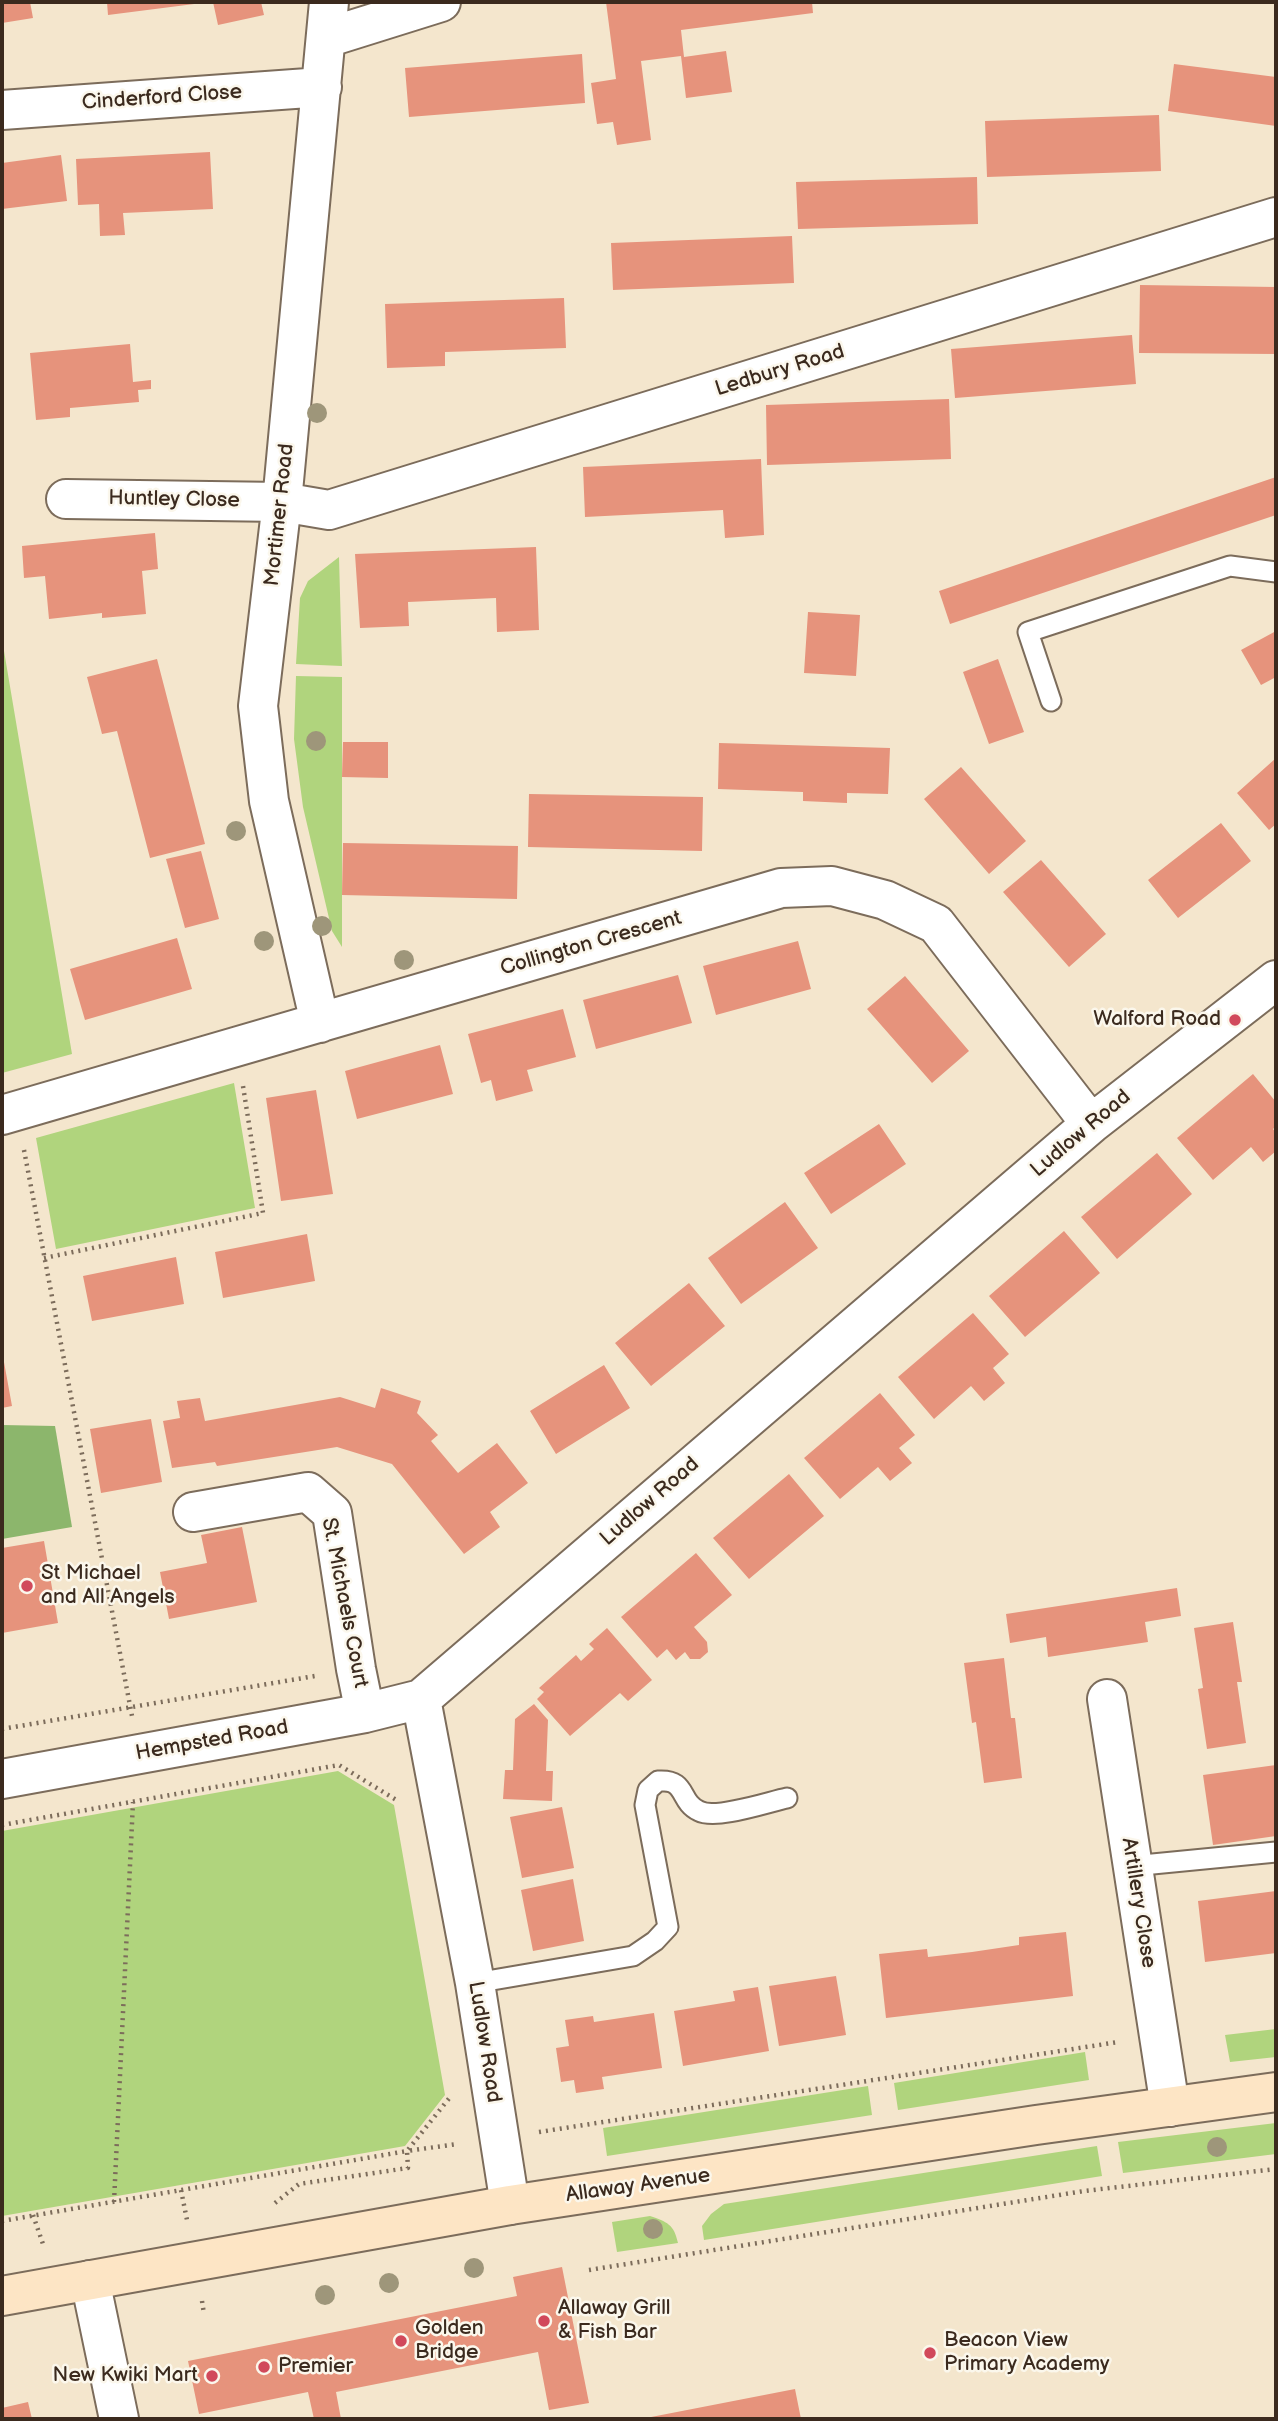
<!DOCTYPE html>
<html>
<head>
<meta charset="utf-8">
<style>
	body { margin:0 }
	#map { position:relative; width:1278px; height:2421px; overflow:hidden; background:#f4e6cd; font-family:"Balsamiq Sans",sans-serif }
	canvas { display:block }
	.frame { position:absolute; inset:0; border:4px solid #3b2a1e; pointer-events:none }
</style>
</head>
<body>
<div id="map">
<canvas width="1278" height="2421"></canvas>
<div class="frame"></div>
</div>
<script>
const context = document.querySelector('canvas').getContext('2d');
context.lineJoin = 'round';
function fillPath(path, color) { context.fillStyle = color; context.fill(path, 'evenodd'); }
function trace(path, color, width, dash) { context.strokeStyle = color; context.lineWidth = width; context.lineCap = dash ? 'butt' : 'round'; context.setLineDash(dash || []); context.stroke(path); }
function drawText(font, color, halo, rows, align = 'center') {
  context.font = font + ' "Balsamiq Sans",sans-serif'; context.lineWidth = 5; context.setLineDash([]); context.textBaseline = 'middle'; context.strokeStyle = halo; context.fillStyle = color; for (const [text, x, y, turn = 0] of rows) {
    context.save(); context.translate(x, y); context.rotate((+turn || 0) * Math.PI / 180); context.textAlign = isNaN(turn) ? turn : align; if (halo) context.strokeText(text, 0, 0); context.fillText(text, 0, 0); context.restore();
  }
}
fillPath(new Path2D(`
	M339,557L342,666L296,664L300,598L308,581Z
	M2,639L72,1054L2,1073Z
	M296,676L342,677V947L332,931L303,807L294,739Z
	M234,1083L255,1208L56,1249L36,1138Z
	M338,1771L394,1805L445,2095L405,2146L2,2216V1831Z
	M1276,2029V2057L1230,2062L1225,2035Z
	M1085,2052L1089,2080L898,2110L894,2083Z
	M868,2086L872,2115L607,2156L603,2128Z
	M1276,2123V2154L1123,2173L1118,2142Z
	M1097,2146L1102,2176L704,2240L702,2226L711,2214L724,2204Z
	M650,2216C667,2222 674,2224 678,2243L617,2252L612,2222Z`), '#b0d47d');
fillPath(new Path2D(`
	M2,1425L55,1426L72,1527L2,1539Z`), '#8cb66c');
fillPath(new Path2D(`
	M2,2H30L33,18L2,23Z
	M107,2H201L202,3L108,15Z
	M213,2H261L264,15L218,25Z
	M606,2H812L813,13L681,30L684,57L726,51L732,92L686,98L681,56L641,61L651,140L617,145L613,122L597,124L591,83L616,79Z
	M582,54L585,103L409,117L405,68Z
	M1174,64L1276,77V126L1168,111Z
	M1159,115L1161,171L987,177L985,121Z
	M210,152L213,209L123,213L125,235L100,236L99,204L78,205L76,159Z
	M61,155L67,201L2,209V163Z
	M977,177L978,224L798,229L796,182Z
	M792,236L794,283L613,290L611,243Z
	M1140,285L1276,287V354L1139,353Z
	M564,298L566,348L445,352V366L387,368L385,304Z
	M1132,335L1136,384L955,398L951,349Z
	M130,344L133,382L151,380V389L138,390L139,402L70,408V417L36,420L30,353Z
	M949,399L951,459L767,465L766,405Z
	M761,459L764,535L725,538L723,510L585,517L583,467Z
	M1276,477V515L950,624L939,591Z
	M155,533L158,569L142,571L146,614L102,618V613L49,619L45,576L24,578L22,546Z
	M536,547L539,630L497,632L496,598L408,602L409,626L360,628L355,554Z
	M808,612L860,615L856,676L804,673Z
	M1276,631V677L1261,685L1241,650Z
	M157,659L205,844L150,858L117,731L102,734L87,677Z
	M998,659L1024,732L989,744L963,672Z
	M343,742H388V778L342,777Z
	M719,743L890,748L888,794L847,793V803L803,801V792L718,789Z
	M1276,758V824L1269,830L1237,793Z
	M961,767L1026,841L989,874L924,799Z
	M529,794L703,797L702,851L528,847Z
	M1221,823L1251,861L1178,918L1148,880Z
	M343,843L518,846L517,899L342,895Z
	M201,851L219,919L185,928L166,859Z
	M1041,860L1106,934L1069,967L1003,892Z
	M177,938L192,989L85,1020L70,969Z
	M798,941L811,989L716,1015L703,966Z
	M678,975L692,1023L596,1049L583,1000Z
	M905,976L969,1051L932,1083L867,1009Z
	M563,1009L576,1057L527,1070L533,1091L496,1101L491,1080L481,1083L468,1034Z
	M440,1045L453,1094L357,1119L345,1071Z
	M1253,1074L1276,1102V1126L1273,1129L1276,1133V1151L1263,1162L1251,1147L1213,1180L1177,1138Z
	M316,1090L333,1194L281,1201L266,1098Z
	M879,1124L906,1164L831,1214L804,1173Z
	M1157,1153L1192,1194L1117,1259L1081,1217Z
	M785,1202L818,1248L741,1304L708,1258Z
	M1064,1231L1100,1273L1025,1337L989,1296Z
	M307,1234L315,1281L223,1298L215,1252Z
	M176,1257L184,1304L92,1321L83,1276Z
	M689,1283L725,1326L651,1386L615,1343Z
	M973,1313L1009,1354L993,1368L1005,1383L984,1401L971,1386L934,1419L898,1377Z
	M2,1351L12,1406L2,1408Z
	M604,1365L630,1408L556,1454L530,1411Z
	M381,1388L421,1401L417,1413L438,1435L431,1441L458,1473L497,1443L528,1483L490,1512L500,1527L464,1554L392,1464L337,1447L217,1466L215,1462L172,1468L163,1421L180,1418L177,1401L200,1398L205,1421L340,1397L375,1408Z
	M880,1393L915,1435L899,1448L912,1463L890,1481L878,1467L840,1499L804,1458Z
	M151,1419L162,1482L101,1493L90,1429Z
	M789,1474L824,1516L749,1579L713,1538Z
	M242,1527L257,1602L169,1619L160,1572L207,1563L201,1535Z
	M44,1541L58,1623L2,1633V1548Z
	M696,1553L732,1595L694,1627L707,1642L708,1652L700,1659H690L685,1652L676,1660L667,1649L657,1658L621,1617Z
	M1177,1588L1181,1616L1145,1622L1148,1642L1048,1657L1046,1637L1010,1643L1006,1614Z
	M1233,1622L1242,1682H1237L1246,1743L1207,1749L1198,1689L1203,1688L1194,1628Z
	M607,1628L652,1680L628,1701L620,1693L570,1736L537,1699L544,1692L539,1688L576,1655L581,1661L594,1649L589,1644Z
	M1004,1658L1011,1718H1015L1022,1778L984,1783L976,1722L972,1723L964,1663Z
	M534,1704L548,1720L546,1771H553L552,1801L503,1799L505,1770H513L515,1719Z
	M1276,1765V1836L1213,1845L1203,1775Z
	M562,1807L574,1868L522,1878L510,1817Z
	M573,1879L584,1941L533,1951L521,1890Z
	M1276,1891V1953L1205,1962L1198,1901Z
	M1066,1932L1073,1996L886,2018L879,1954L927,1949L928,1957L972,1952L1019,1945V1937Z
	M836,1976L846,2035L779,2046L769,1986Z
	M758,1987L769,2051L683,2066L674,2011L735,2001L733,1991Z
	M654,2013L662,2068L602,2077L604,2089L576,2093L574,2080L561,2082L556,2048L569,2046L565,2020L593,2016L594,2022Z
	M562,2267L589,2403L549,2410L538,2352L336,2392L341,2419H314L308,2392L199,2414L188,2361L517,2296L513,2277Z
	M795,2389L801,2419H646V2418Z
	M28,2402L32,2419H2V2408Z`), '#e6937c');
const lane = new Path2D(`
	M1051,701L1028,632L1230,566L1276,572
	M1132,1866L1276,1852
	M475,1983L633,1956L655,1941L668,1927L645,1805L648,1790L658,1781C688,1779 678,1801 699,1811C716,1820 768,1802 787,1798`);
const street = new Path2D(`
	M326,38L441,2
	M2,110L322,87
	M66,499L282,502L329,510L1276,217
	M320,1023L269,801L258,706L282,502L329,2
	M2,1115L781,888L832,886L885,900L936,924L1091,1124
	M193,1512L308,1492L332,1513L356,1669L365,1713
	M421,1699L475,1983L510,2205
	M1107,1699L1170,2107
	M2,1779L365,1713L421,1699L1091,1124L1276,980
	M90,2280L119,2419`);
const secondary = new Path2D(`
	M2,2296L510,2205L1036,2125L1276,2092`);
trace(lane, '#7c6c5b', 23);
trace(street, '#7c6c5b', 42);
trace(secondary, '#7c6c5b', 42);
trace(new Path2D(`
	M24,1150L132,1716
	M44,1258L263,1213L243,1086
	M2,1729L315,1676
	M2,1825L339,1765L398,1801
	M539,2132L1118,2042
	M181,2190L187,2220
	M114,2202L133,1802
	M275,2203L299,2184L408,2168L407,2151L457,2144
	M33,2215L44,2247
	M2,2221L407,2151L451,2096
	M589,2270L1084,2191L1276,2169
	M202,2301L204,2314`), '#7c6c5b', 4.5, [2, 5]);
trace(lane, '#fff', 19);
trace(street, '#fff', 38);
trace(secondary, '#fde5c5', 38);
context.fillStyle = '#9e967a';
for (const [x, y] of [
	[317,413],
	[316,741],
	[236,831],
	[322,926],
	[264,941],
	[404,960],
	[1217,2147],
	[653,2229],
	[474,2268],
	[389,2283],
	[325,2295]
]) { context.beginPath(); context.arc(x, y, 10, 0, 2 * Math.PI); context.fill(); }
for (const [x, y, r, color] of [
	[1235,1020,7,"#d1495b"],
	[27,1586,7,"#d1495b"],
	[544,2321,7,"#d1495b"],
	[401,2341,7,"#d1495b"],
	[930,2353,7,"#d1495b"],
	[264,2367,7,"#d1495b"],
	[212,2376,7,"#d1495b"]
]) { const dot = new Path2D(); dot.arc(x, y, r, 0, 2 * Math.PI); context.fillStyle = color; context.fill(dot); trace(dot, '#fbf7ec', 2.5); }
drawText('21px', '#3b2a1e', '#fbf7ec', [
	["Cinderford Close",162,98,-4],
	["Ledbury Road",780,371,-17],
	["Huntley Close",174,500,1],
	["Mortimer Road",280,515,-84],
	["Collington Crescent",591,944,-16],
	["Ludlow Road",1081,1134,-40],
	["Ludlow Road",650,1502,-41],
	["St. Michaels Court",344,1603,79],
	["Hempsted Road",212,1741,-10],
	["Artillery Close",1138,1903,81],
	["Ludlow Road",484,2042,81],
	["Allaway Avenue",638,2186,-8]
]);
drawText('21px', '#3b2a1e', '#fbf7ec', [
	["Walford Road",1221,1020,"right"],
	["St Michael",41,1574],
	["and All Angels",41,1598],
	["Allaway Grill",558,2309],
	["& Fish Bar",558,2333],
	["Golden",415,2329],
	["Bridge",415,2353],
	["Beacon View",944,2341],
	["Primary Academy",944,2365],
	["Premier",278,2367],
	["New Kwiki Mart",198,2376,"right"]
], 'left');
</script>
</body>
</html>
